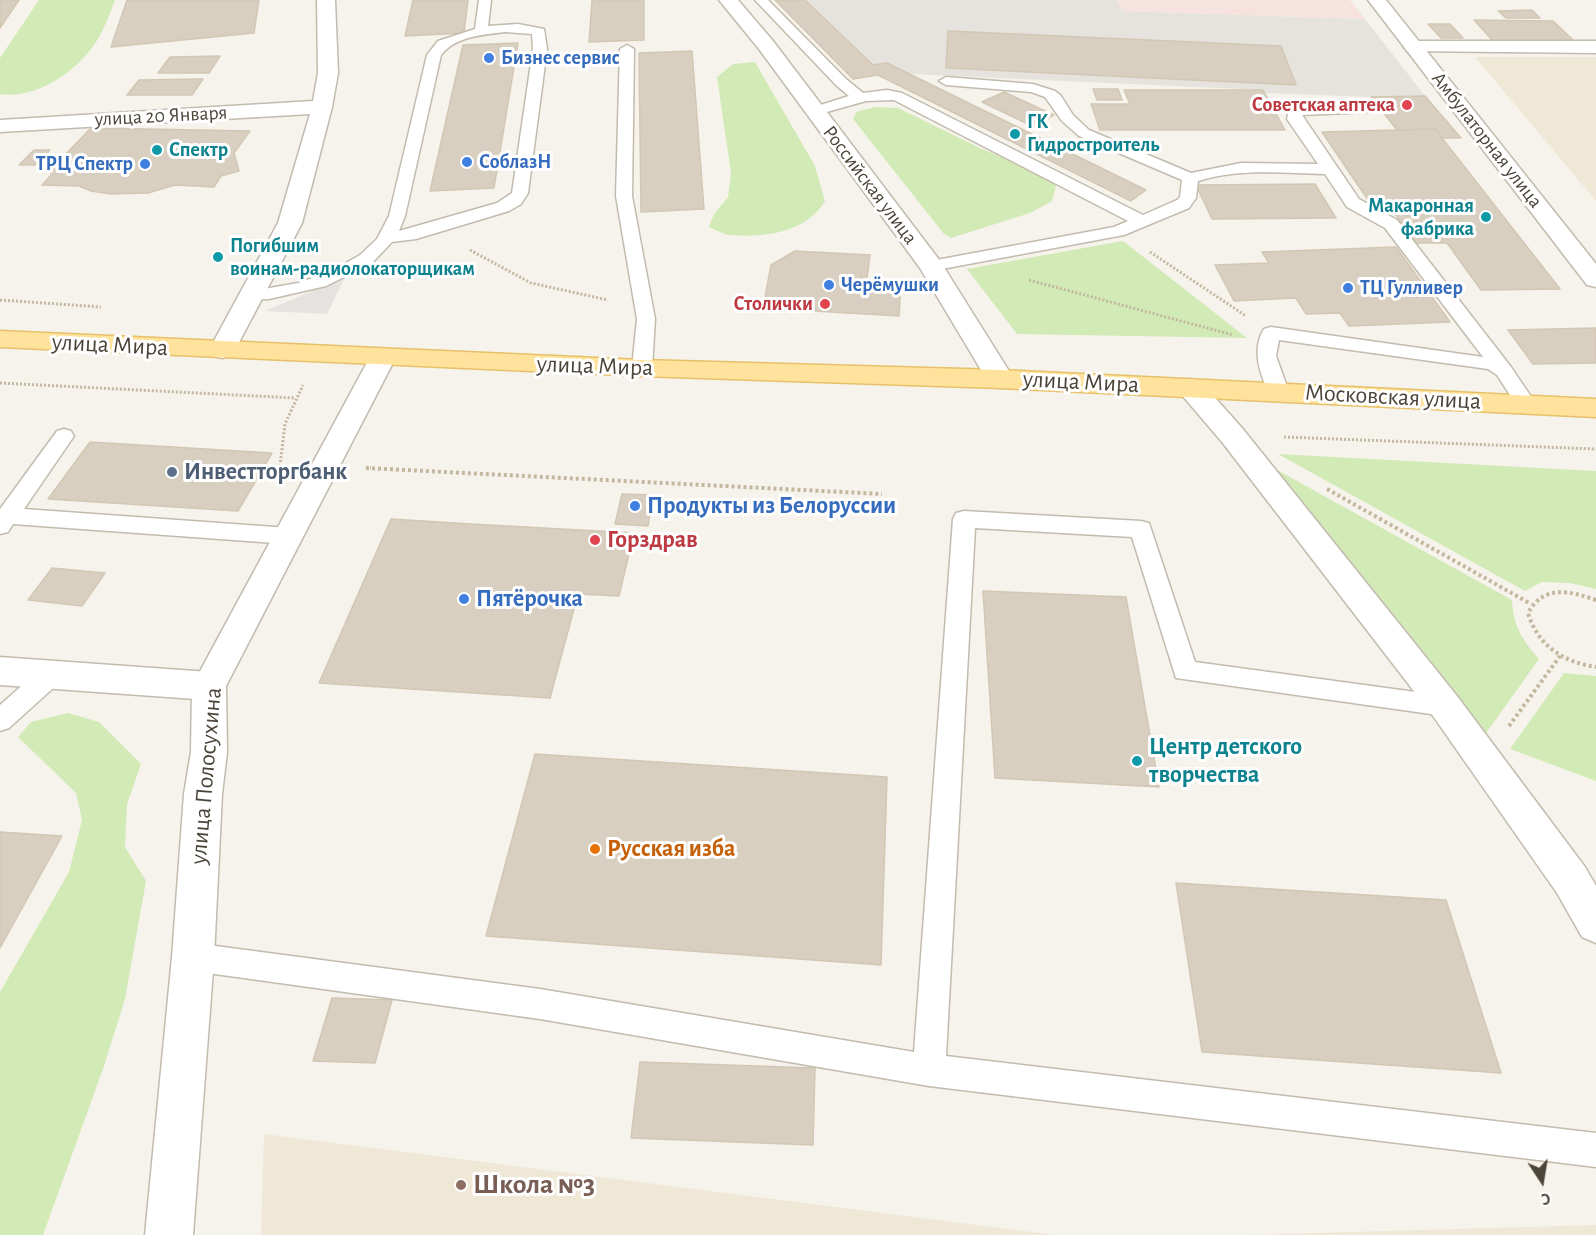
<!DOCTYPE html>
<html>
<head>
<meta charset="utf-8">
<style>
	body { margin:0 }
	#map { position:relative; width:1596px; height:1235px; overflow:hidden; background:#f6f3ec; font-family:"Alegreya Sans",sans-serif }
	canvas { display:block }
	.north { position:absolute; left:1512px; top:1151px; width:60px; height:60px; -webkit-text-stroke:4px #fff; paint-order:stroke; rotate:168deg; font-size:16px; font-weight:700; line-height:24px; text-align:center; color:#4b4439 }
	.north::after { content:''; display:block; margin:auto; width:21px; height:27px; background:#4b4439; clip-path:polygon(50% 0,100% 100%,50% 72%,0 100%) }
</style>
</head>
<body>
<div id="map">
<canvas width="1596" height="1235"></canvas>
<div class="north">С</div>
</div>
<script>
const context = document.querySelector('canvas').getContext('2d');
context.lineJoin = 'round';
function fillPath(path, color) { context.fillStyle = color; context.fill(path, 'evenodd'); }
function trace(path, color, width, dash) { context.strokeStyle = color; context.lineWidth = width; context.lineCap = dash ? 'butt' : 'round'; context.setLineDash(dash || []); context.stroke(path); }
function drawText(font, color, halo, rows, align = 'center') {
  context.font = font + ' "Alegreya Sans",sans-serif'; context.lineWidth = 6; context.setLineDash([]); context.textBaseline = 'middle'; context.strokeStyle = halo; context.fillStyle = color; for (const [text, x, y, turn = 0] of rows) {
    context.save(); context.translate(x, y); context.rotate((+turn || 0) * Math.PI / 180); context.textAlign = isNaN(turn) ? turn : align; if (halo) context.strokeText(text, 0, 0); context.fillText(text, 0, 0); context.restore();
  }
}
fillPath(new Path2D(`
	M806,0H1117L1123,11L1365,19L1425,96L1371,97L1265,93L1263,90L910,74L887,63L873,65Z`), '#e6e2dd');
fillPath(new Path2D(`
	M1475,57H1596V201Z
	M264,1134L1055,1235H261Z
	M1596,1225V1235H1245Z`), '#efe8d6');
fillPath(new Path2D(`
	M1117,0H1350L1365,19L1123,11Z`), '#f6e3e0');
fillPath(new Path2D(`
	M39,0H115C110,13 105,27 98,39C79,70 37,100 0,94V58Z
	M755,62L815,166L825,201C807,232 765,238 731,235C724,235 716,230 709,227L714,214L728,197L731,173L717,77L733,64Z
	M875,107L898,108L980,148L1046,176L1056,186L1052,201L1030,213L951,238L944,234L853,119L856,112Z
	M1123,241L1247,338L1017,334L967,269Z
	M1278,454L1596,471V589L1570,583L1542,582L1525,591Z
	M1268,465L1512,600C1513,625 1522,640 1539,659L1484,736Z
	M1564,673L1596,676V781L1510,749Z
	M68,713L99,722L141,764L127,804L125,847L146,881L125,999L104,1066L43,1235H0V992L69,872L82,820L76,793L18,737L31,722Z`), '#d2eab5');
fillPath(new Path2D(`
	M345,277L327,314L265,311Z`), '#e5e3e0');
const building = new Path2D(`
	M0,0H19L0,28Z
	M127,0H259L254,33L111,47Z
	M413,0H468L464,33L405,36Z
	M592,0H644V40L589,42Z
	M775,0H805L873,65L887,63L1146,190L1131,201L878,75L853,79Z
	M1532,10L1540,18H1506L1498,11Z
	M1474,20L1553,21L1574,41H1493Z
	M1428,24H1450L1463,38H1441Z
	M948,31L1281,46L1296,85L946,68Z
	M518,43L494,188L430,191L463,45Z
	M692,51L704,209L641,212L639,53Z
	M220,56L209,73H158L170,57Z
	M203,79L192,95H127L139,80Z
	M1093,89H1118L1122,100H1097Z
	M1124,90H1263L1285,130H1100L1091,104H1130Z
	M1004,92L1054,115L1032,126L982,102Z
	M1425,96L1461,138H1442L1435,129L1397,130L1371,97Z
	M91,128L250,131L234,153L239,171L221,176L214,187L175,185L148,193L110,194L91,191L79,186L42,185L52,174L43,167L60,160Z
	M1435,129L1560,289L1481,290L1447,243H1415L1387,202L1370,203L1322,132Z
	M34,150H50L35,165H19Z
	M1315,184L1336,218L1212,219L1196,185Z
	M1396,247L1450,322L1349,326L1340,313L1306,314L1296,298L1234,301L1215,265L1269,263L1262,252Z
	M795,251L870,255L867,279L901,281L899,316L763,308L771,265Z
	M1596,328V363L1533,364L1508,330Z
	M90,442L272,453L238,511L48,499Z
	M622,494L653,495L648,526L615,524Z
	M391,519L471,524L634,533L619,596L578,594L550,698L319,683Z
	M52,568L105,573L82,606L28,600Z
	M983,591L1126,597L1159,787L995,778Z
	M535,754L887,777L881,965L486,936Z
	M0,832L62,836L0,948Z
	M1176,883L1446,900L1501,1073L1202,1052Z
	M332,998L392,1000L375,1063L313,1061Z
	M640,1062L815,1068L813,1145L631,1138Z`);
fillPath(building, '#d8cfc1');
trace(building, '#d3c7b4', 1.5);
const service = new Path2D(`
	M479,0H491L488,26L518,24L544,29L547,49L528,193L521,204L509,211L416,239L392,242L372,263L326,286L269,299L247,300L244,296L247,292L298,283L330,272L360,255L377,239L389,216L427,55L438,41L475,29ZM505,32L532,34L533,49L512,193L497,203L399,231L405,216L441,55C456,36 482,35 505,32Z
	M755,0H768L846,79L863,93L887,90L902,93L1143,215L1177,200L1180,197L1182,180L1079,136L1062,121L1045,97L1031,92L946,85L939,81L946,77L1033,84L1055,91L1061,96L1073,115L1089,130L1191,173L1241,163L1318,164L1287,119L1289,110L1303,105H1375L1377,108L1375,111L1370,112L1302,115L1359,199L1397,220L1511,367L1536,404L1533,409L1526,411L1519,409L1497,375L1488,369L1279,340L1276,356L1289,392L1286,397L1279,398L1272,397C1260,378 1251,349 1264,329L1271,327L1483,357L1385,228L1347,207L1325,174C1282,173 1239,168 1198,181L1196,198L1189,208L1124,235L931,271L925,270L922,266L925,262L931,261L1114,227L1128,221L894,100L866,101L816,115L811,114L809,111L811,108L849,96L836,85Z
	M627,45L634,49L632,196L655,319L652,368L649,372H635L632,368L637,319L616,196L620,49Z
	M64,429L71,431L74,436L24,509L289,528L297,530L300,536L297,542L289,544L13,524L8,532L0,534V509L57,431Z
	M964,511L1141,521L1149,523L1195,662L1445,696L1454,699L1458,706L1454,713L1445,716L1176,678L1132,537L975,528L946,1056L1596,1133V1167L929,1086L540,1019L193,971L182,967L178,957L182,947L193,943L540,989L914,1052L953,519L956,513Z
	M52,664L61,667L65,674L61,681L9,728L0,731V705L43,667Z`);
const pedestrian = new Path2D(`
	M1414,41H1596V53L1407,51L1404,47L1407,43Z`);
const minor = new Path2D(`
	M317,0H335L338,73L332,107L302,223L235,350L231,356L222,358L213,356L209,350L278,223L310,114L0,132V120L313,101L318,73Z
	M719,0H738L773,41L940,261L1014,379L1010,385L1000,388L990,385L920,268L759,49Z
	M1368,0H1386L1596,264V287L1587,285Z
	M1191,379L1201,382L1242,428L1457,696L1585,867L1596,886V943L1582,937L1557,893L1433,716L1222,442L1181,394L1177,388L1181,382Z
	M0,657L209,672L221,676L226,686L221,696L209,700L0,685Z`);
const tertiary = new Path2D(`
	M383,349L392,351L396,357L226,686L227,752L222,794L214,957L193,1235H145L172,957L184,794L191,752L192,686L370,357L374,351Z`);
const primary = new Path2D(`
	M0,331L642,360L1000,370L1596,399V417L1000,388L642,376L0,347Z`);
trace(service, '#c2bbae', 3);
trace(pedestrian, '#c2bbae', 3);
trace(minor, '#c2bbae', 3);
trace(tertiary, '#c2bbae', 3);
trace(primary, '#e6c16a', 3);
trace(new Path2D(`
	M470,250L531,283L608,300
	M1150,252L1246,316
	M1029,280L1233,335
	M0,300L101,307
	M0,383L295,398
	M1284,437L1596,449
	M280,466L285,424L303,385
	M366,468H371`), '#c4b79f', 3, [2, 2]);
trace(new Path2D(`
	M366,468L882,494
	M1327,489L1531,604
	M1596,600C1570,591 1544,584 1528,613C1538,646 1563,662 1596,667
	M1509,726L1560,656`), '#c4b79f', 4, [3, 3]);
fillPath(service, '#fff');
fillPath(pedestrian, '#fff');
fillPath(minor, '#fff');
fillPath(tertiary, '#fff');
fillPath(primary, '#ffe39c');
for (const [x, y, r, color] of [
	[489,58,6,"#3f7fe0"],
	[1407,105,6,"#e0444e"],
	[1015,134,6,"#0f9aa8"],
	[157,150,6,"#0f9aa8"],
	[467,162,6,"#3f7fe0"],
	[145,164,6,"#3f7fe0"],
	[1486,217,6,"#0f9aa8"],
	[218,257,6,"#0f9aa8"],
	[829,285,6,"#3f7fe0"],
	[1348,288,6,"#3f7fe0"],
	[825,304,6,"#e0444e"],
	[172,472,6,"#5c6f8a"],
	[635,506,6,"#3f7fe0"],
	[595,540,6,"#e0444e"],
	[464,599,6,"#3f7fe0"],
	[1137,761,6,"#0f9aa8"],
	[595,849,6,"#e8710a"],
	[461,1185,6,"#8d6e63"]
]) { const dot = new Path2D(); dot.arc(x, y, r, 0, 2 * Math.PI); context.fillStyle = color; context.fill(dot); trace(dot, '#fff', 2); }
drawText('bold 20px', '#366cbe', '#fff', [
	["Бизнес сервис",501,58],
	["СоблазН",479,162],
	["ТРЦ Спектр",133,164,"right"],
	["Черёмушки",841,285],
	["ТЦ Гулливер",1360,288]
], 'left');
drawText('bold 20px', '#be3a42', '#fff', [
	["Советская аптека",1395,105],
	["Столички",813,304]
], 'right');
drawText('20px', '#4b4439', '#fff', [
	["улица 20 Января",161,116,-3],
	["Амбулаторная улица",1487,140,52],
	["Российская улица",870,185,53]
]);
drawText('bold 20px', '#0d838f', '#fff', [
	["ГК",1027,122],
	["Гидростроитель",1027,145],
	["Спектр",169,150],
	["Макаронная",1474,206,"right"],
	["фабрика",1474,229,"right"],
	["Погибшим",230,246],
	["воинам-радиолокаторщикам",230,269]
], 'left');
drawText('24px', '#4b4439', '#fff', [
	["улица Мира",110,345,3],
	["улица Мира",595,366,2],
	["улица Мира",1081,382,3],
	["Московская улица",1393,397,3],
	["улица Полосухина",206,776,-85]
]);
drawText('bold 24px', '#4e5e75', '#fff', [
	["Инвестторгбанк",184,472]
], 'left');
drawText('bold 24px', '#366cbe', '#fff', [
	["Продукты из Белоруссии",647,506],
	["Пятёрочка",476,599]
], 'left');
drawText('bold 24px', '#be3a42', '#fff', [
	["Горздрав",607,540]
], 'left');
drawText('bold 24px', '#0d838f', '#fff', [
	["Центр детского",1149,747],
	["творчества",1149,775]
], 'left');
drawText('bold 24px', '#c56008', '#fff', [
	["Русская изба",607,849]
], 'left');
drawText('bold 28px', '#785e54', '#fff', [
	["Школа №3",473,1185]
], 'left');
</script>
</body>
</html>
